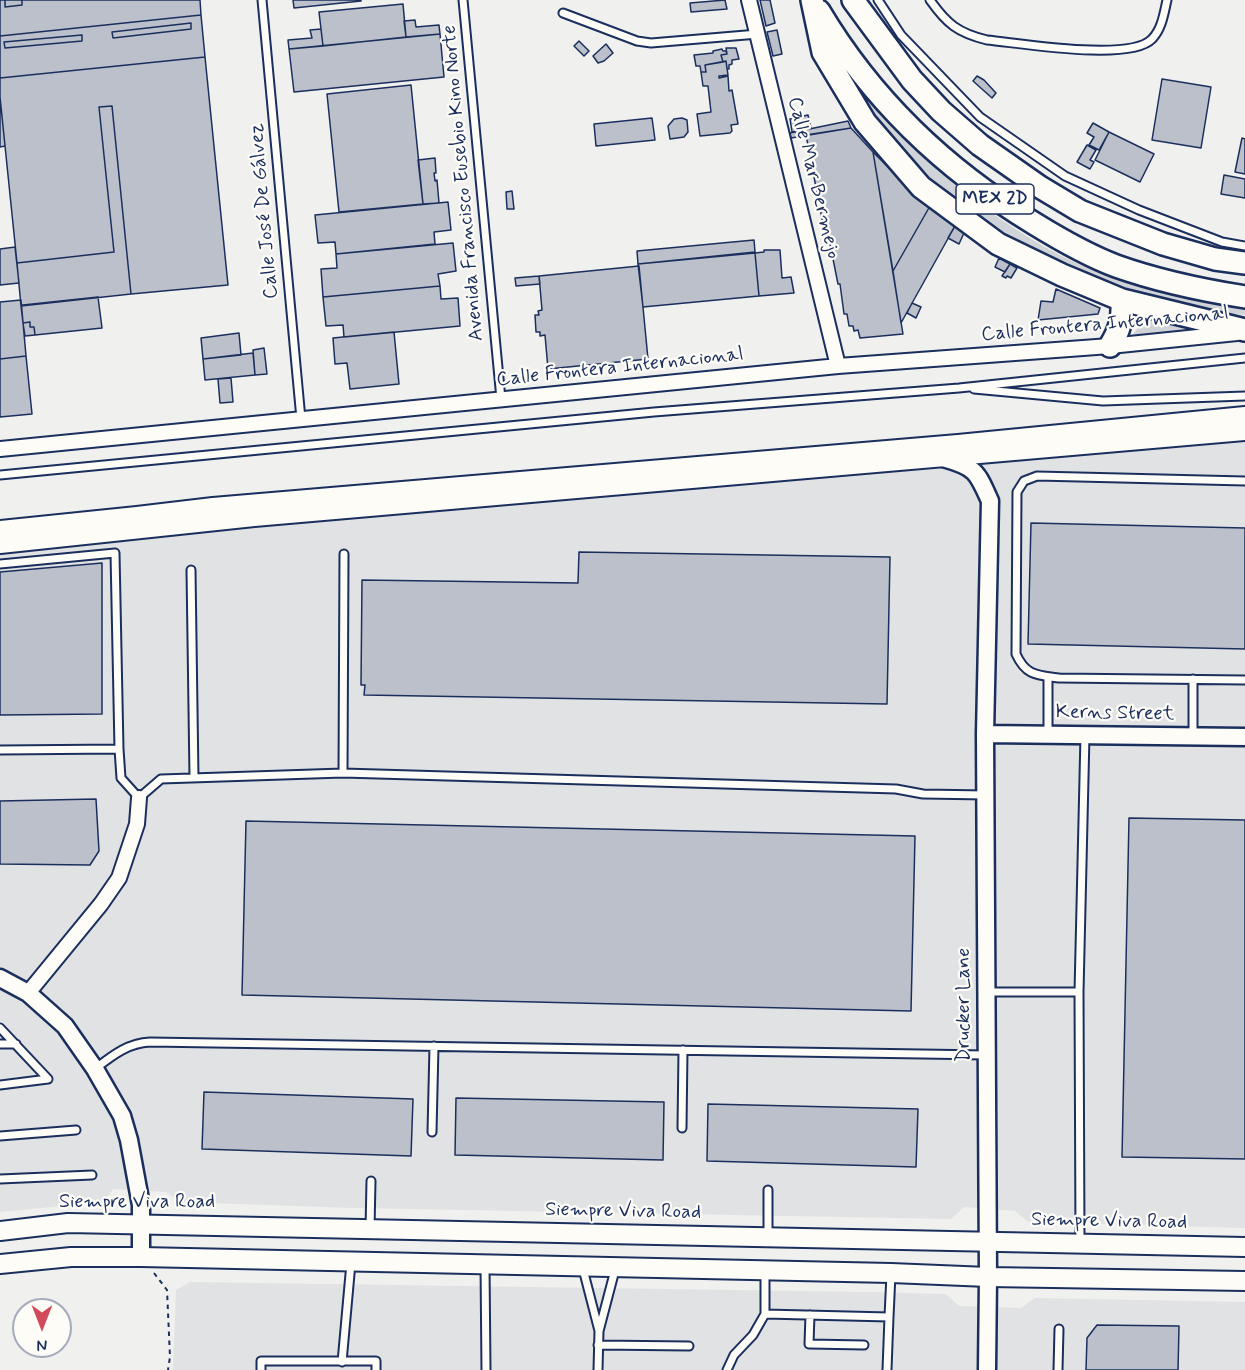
<!DOCTYPE html>
<html>
<head>
<meta charset="utf-8">
<style>
	body { margin:0 }
	#map { position:relative; width:1245px; height:1370px; overflow:hidden; background:#f0f0ee; font-family:Mynerve,sans-serif }
	canvas { display:block }
	.north { position:absolute; left:12px; top:1298px; width:60px; height:60px; box-sizing:border-box; background:#fdfcf7; border:2px solid #a3aaba; border-radius:50%; rotate:180deg; font-size:16px; font-weight:700; line-height:24px; text-align:center; color:#1b2f5e }
	.north::after { content:''; display:block; margin:auto; width:21px; height:27px; background:#d1495b; clip-path:polygon(50% 0,100% 100%,50% 72%,0 100%) }
</style>
</head>
<body>
<div id="map">
<canvas width="1245" height="1370"></canvas>
<div class="north">N</div>
</div>
<script>
const context = document.querySelector('canvas').getContext('2d');
context.lineJoin = 'round';
function fillPath(path, color) { context.fillStyle = color; context.fill(path, 'evenodd'); }
function trace(path, color, width, dash) { context.strokeStyle = color; context.lineWidth = width; context.lineCap = dash ? 'butt' : 'round'; context.setLineDash(dash || []); context.stroke(path); }
function drawText(font, color, halo, rows, align = 'center') {
  context.font = font + ' Mynerve,sans-serif'; context.lineWidth = 4.5; context.setLineDash([]); context.textBaseline = 'middle'; context.strokeStyle = halo; context.fillStyle = color; for (const [text, x, y, turn = 0] of rows) {
    context.save(); context.translate(x, y); context.rotate((+turn || 0) * Math.PI / 180); context.textAlign = isNaN(turn) ? turn : align; if (halo) context.strokeText(text, 0, 0); context.fillText(text, 0, 0); context.restore();
  }
}
fillPath(new Path2D(`
	M1226,410L1245,413V1228L1028,1222L1015,1211L964,1207L951,1219L354,1208L180,1202L166,1192L113,1189L104,1202L0,1212V523Z
	M190,1282L868,1292L946,1294L959,1306L1021,1308L1035,1298L1245,1302V1370H173L176,1290Z`), '#e0e2e3');
fillPath(new Path2D(`
	M846,70C860,88 874,110 891,127C948,185 1031,249 1108,276C1152,292 1199,302 1245,310V315L1215,312L1155,300L1104,283L1054,260L1012,238L927,176L898,152L879,129Z
	M1142,309L1216,327L1132,336L1140,325Z`), '#d0d3d8');
const building = new Path2D(`
	M0,0H6H5V7L22,5V0H200L201,15L0,36Z
	M5,0H22V5L5,7Z
	M293,0H361V1L294,8Z
	M725,0L727,9L691,12L690,3Z
	M760,0H770L775,23L766,26Z
	M403,4L406,37L323,46L319,12Z
	M201,15L205,57L0,78V36ZM191,23V29L113,38L112,32ZM82,35V41L5,48L4,42Z
	M415,20L416,27L439,25L440,34L406,37L404,21Z
	M191,23V29L113,38L112,32Z
	M321,29L323,46L289,49L288,40L312,38L310,30Z
	M777,30L782,54L773,56L767,32Z
	M440,34L444,77L294,92L289,49Z
	M82,35V41L5,48L4,42Z
	M579,41L589,51L584,56L574,46Z
	M606,44L613,53L604,61L598,63L593,56Z
	M726,48H736L739,59L732,60V64L729,65V69H727L726,61L723,62L721,55L727,54Z
	M722,49L723,51H726L727,54L721,55L723,62L705,65L706,72H701L700,66H696L694,55L713,53V51Z
	M205,57L228,285L131,294L112,106L99,107L114,252L17,263L0,97V78Z
	M726,61L728,75L719,76V78L728,76L729,91L732,90L738,124L731,125L732,131L730,133L700,136L697,114L711,112L708,86H703L701,72H706L705,65Z
	M977,76L984,80L996,93L992,98L973,81Z
	M1162,79L1211,87L1201,148L1152,140Z
	M411,85L423,204L339,212L327,94Z
	M0,97L5,146L0,147Z
	M112,106L131,294L21,306L17,263L114,252L99,107Z
	M808,115L811,128L792,132L790,119Z
	M652,118L655,140L596,146L594,124Z
	M682,118L687,120L688,132L684,137L670,139L668,126L674,119Z
	M848,121L851,128L791,138L790,133Z
	M1093,123L1109,132L1099,150L1089,145L1094,137L1087,133Z
	M851,128L873,152L903,334L860,338L858,330L854,331L853,326H849L847,314H844L840,284H838L826,224H823L806,135Z
	M1109,132L1154,154L1140,182L1095,160Z
	M1242,138L1245,139V174L1235,172Z
	M1087,145L1096,150L1090,160L1094,162L1090,169L1077,162Z
	M873,152L905,184L930,206L893,271Z
	M435,158L436,173H434L435,181L437,180L439,203L423,204L418,160Z
	M1224,175L1245,179V198L1221,194Z
	M512,191L514,209H507L506,192Z
	M448,202L451,230L434,232L435,244L336,254L335,242L318,243L315,215Z
	M930,206L955,226L901,323L893,271Z
	M955,226L964,233L959,244L948,238Z
	M754,240L755,252L638,264L637,251Z
	M453,243L456,271L438,274L440,286L323,297L321,269L337,268L336,254Z
	M15,247L19,283L0,285V249Z
	M764,250H780L782,278L791,277L794,293L759,296L755,253L764,252Z
	M755,253L759,296L643,307L638,264Z
	M999,258L1010,264L1005,272L995,267Z
	M1010,264L1017,268L1011,278L1007,276L1006,278L1002,276Z
	M639,266L648,359L548,369L545,335L540,336V332H536L535,315H539L538,311L542,310L539,276Z
	M539,276L540,284L516,286L515,278Z
	M440,286L441,299L458,298L460,326L344,337L343,325L326,326L323,297Z
	M1056,289L1100,308L1098,314L1038,320L1041,301L1053,302Z
	M98,297L102,328L35,335L34,327H30V322L23,323L21,306L23,305Z
	M21,300L26,356L0,359V302Z
	M912,303L921,307L916,318L907,313Z
	M30,322V327H34L35,335L25,336L23,323Z
	M394,332L399,384L350,389L347,363L335,364L333,338Z
	M239,333L241,355L203,359L201,338Z
	M264,348L267,374L255,375L253,350Z
	M253,353L255,375L205,380L203,359Z
	M26,356L32,414L0,417V359Z
	M231,378L233,402L220,403L218,379Z
	M1031,523L1245,528V649L1028,644Z
	M579,552L890,557L887,704L364,695L365,685H361L362,580L578,583Z
	M102,563V714L0,715V572Z
	M96,799L99,851L90,865L0,864V801Z
	M1129,818L1245,820V1159L1122,1157Z
	M246,821L915,836L911,1011L242,995Z
	M204,1092L413,1099L411,1156L202,1149Z
	M456,1098L664,1102L663,1160L455,1155Z
	M708,1104L918,1109L916,1167L707,1161Z
	M1097,1325L1179,1326L1178,1370H1086L1087,1338Z`);
fillPath(building, '#bbc0ca');
trace(building, '#1b2f5e', 1.5);
const service = new Path2D(`
	M262,0L301,419
	M463,0L501,399
	M878,0L901,35L980,117L1065,176L1139,210L1222,242L1245,246
	M930,0C947,24 958,33 987,40C1020,43 1130,62 1152,39C1162,29 1164,13 1167,0
	M563,13L637,41L651,43L758,34
	M974,389L1103,401L1245,396
	M0,475L654,412L959,388L1245,358
	M1245,481L1037,476L1024,481L1017,492L1016,654C1026,676 1037,675 1059,678L1245,680
	M0,564L115,553L119,749
	M191,570L194,778
	M1048,735V677
	M1193,737V679
	M0,750L119,749L121,778L139,798L161,779L343,773L896,789L923,794L986,795
	M343,773L344,554
	M988,992H1079L1085,735
	M1079,992L1080,1242
	M0,1028L48,1079
	M0,1044H16
	M96,1068C113,1055 128,1043 150,1042L986,1055
	M0,1085L48,1079
	M682,1128L683,1050
	M432,1132L434,1046
	M0,1136L76,1130
	M0,1179L92,1175
	M370,1229L371,1181
	M768,1237V1190
	M485,1265L486,1370
	M583,1269L599,1331L615,1270
	M765,1273V1314L889,1317L891,1274
	M810,1315L809,1344L864,1345
	M598,1345L689,1346
	M342,1362L351,1263
	M261,1370V1361H376V1370
	M598,1370L599,1331
	M727,1370L734,1355L753,1335L765,1314
	M887,1370L889,1317
	M1058,1370L1059,1329`);
const minor = new Path2D(`
	M749,0L838,366
	M0,449L838,366L1110,346L1237,333
	M28,993L101,904L119,878L137,824L139,798`);
const tertiary = new Path2D(`
	M943,458C975,467 977,471 990,501L985,734L988,1277L987,1370
	M985,734L1245,737
	M0,978L28,993L65,1026L95,1069L122,1116L129,1140L141,1205V1257`);
const secondary = new Path2D(`
	M0,530L137,516L213,507L958,444L1245,416
	M0,544L254,517L1245,431
	M0,1231L68,1223L1245,1247
	M0,1264L71,1257H141L891,1273L988,1277L1245,1281`);
const trunk = new Path2D(`
	M812,0L823,52L865,122L921,187L998,244L1062,275L1122,300L1245,330
	M853,0L912,80L941,111L980,145L1040,187L1080,211L1163,244L1215,259L1245,263
	M819,11C872,100 947,171 1035,224C1061,240 1087,255 1116,266C1158,281 1201,290 1245,297
	M1110,346C1120,330 1123,318 1122,300`);
trace(service, '#1b2f5e', 11);
trace(minor, '#1b2f5e', 18);
trace(tertiary, '#1b2f5e', 21);
trace(secondary, '#1b2f5e', 22);
trace(trunk, '#1b2f5e', 26);
trace(new Path2D(`
	M154,1273L167,1290L170,1357L168,1370`), '#1b2f5e', 2, [4.5, 4.5]);
trace(service, '#fdfcf7', 7);
trace(minor, '#fdfcf7', 14);
trace(tertiary, '#fdfcf7', 16);
trace(secondary, '#fdfcf7', 18);
trace(trunk, '#fdfcf7', 21);
for (const [x, y, w] of [
	[995,199,78]
]) { const box = new Path2D(); box.roundRect(x - w / 2, y - 15, w, 30, 4.5); context.fillStyle = '#fdfcf7'; context.fill(box); trace(box, '#1b2f5e', 1.5); }
drawText('bold 18px', '#1b2f5e', null, [
	["MEX 2D",995,199]
]);
drawText('20px', '#1b2f5e', '#fdfcf7', [
	["Calle Mar Bermejo",813,178,76],
	["Avenida Francisco Eusebio Kino Norte",464,183,-95],
	["Calle José De Gálvez",265,211,-95],
	["Calle Frontera Internacional",1105,325,-5],
	["Calle Frontera Internacional",620,368,-6],
	["Kerns Street",1115,714,1],
	["Drucker Lane",965,1005,-90],
	["Siempre Viva Road",137,1203],
	["Siempre Viva Road",623,1212,1],
	["Siempre Viva Road",1109,1222,1]
]);
</script>
</body>
</html>
